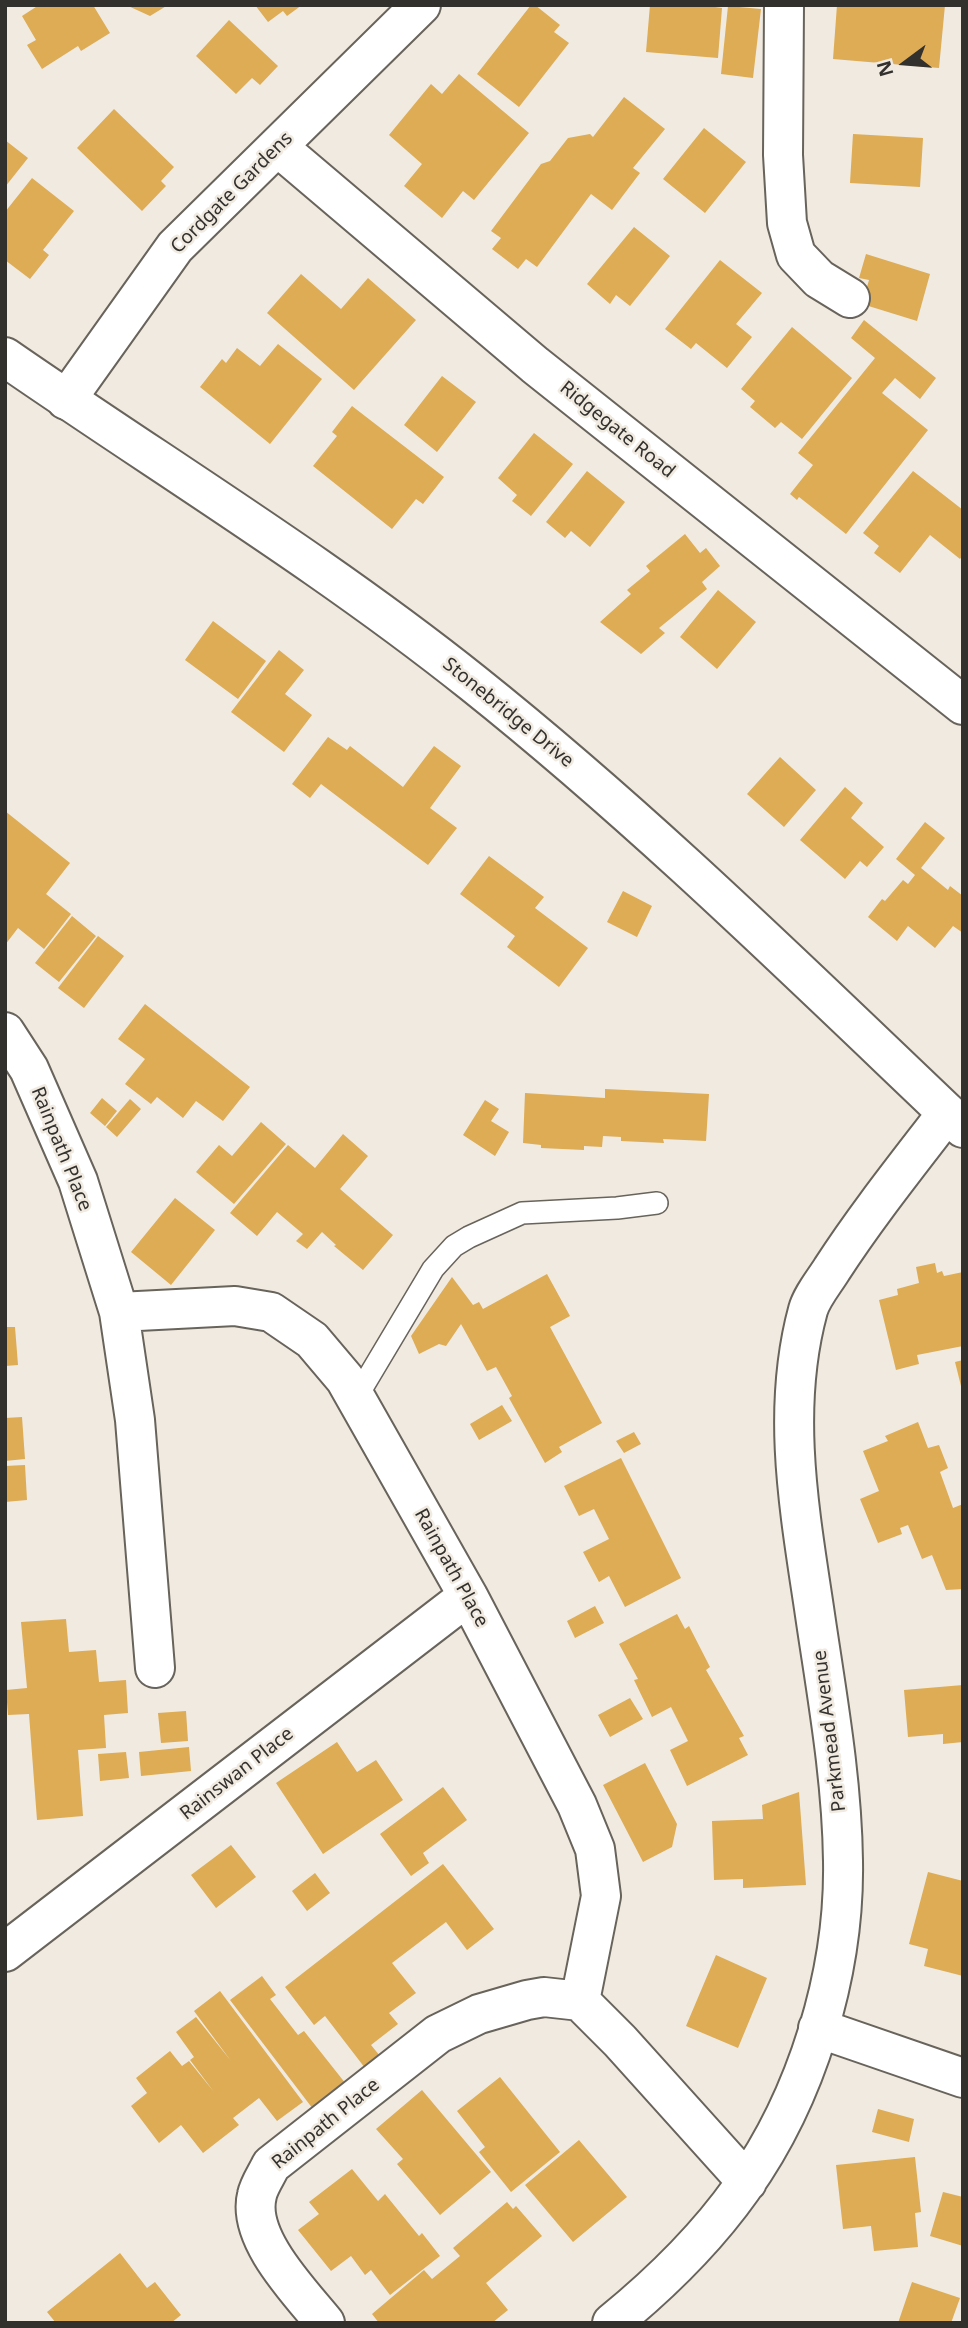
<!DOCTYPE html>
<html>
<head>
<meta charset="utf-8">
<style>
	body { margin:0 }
	#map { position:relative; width:968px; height:2328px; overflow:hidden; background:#f0eae1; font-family:"Noto Sans",sans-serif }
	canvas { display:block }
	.frame { position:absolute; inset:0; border:7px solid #33312e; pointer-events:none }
	.north { position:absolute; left:870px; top:28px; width:70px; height:70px; -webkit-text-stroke:5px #f0eae1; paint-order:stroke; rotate:254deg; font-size:19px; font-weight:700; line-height:28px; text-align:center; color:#33312e }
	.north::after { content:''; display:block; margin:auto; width:24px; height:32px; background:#33312e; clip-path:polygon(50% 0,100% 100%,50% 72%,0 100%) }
</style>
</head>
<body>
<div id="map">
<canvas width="968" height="2328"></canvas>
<div class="frame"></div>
<div class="north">N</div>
</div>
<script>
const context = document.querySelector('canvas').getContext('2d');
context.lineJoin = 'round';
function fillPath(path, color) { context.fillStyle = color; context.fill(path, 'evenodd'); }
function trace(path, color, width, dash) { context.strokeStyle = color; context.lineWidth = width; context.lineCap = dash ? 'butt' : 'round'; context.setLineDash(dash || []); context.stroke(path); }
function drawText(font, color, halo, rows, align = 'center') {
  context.font = font + ' "Noto Sans",sans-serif'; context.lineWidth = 5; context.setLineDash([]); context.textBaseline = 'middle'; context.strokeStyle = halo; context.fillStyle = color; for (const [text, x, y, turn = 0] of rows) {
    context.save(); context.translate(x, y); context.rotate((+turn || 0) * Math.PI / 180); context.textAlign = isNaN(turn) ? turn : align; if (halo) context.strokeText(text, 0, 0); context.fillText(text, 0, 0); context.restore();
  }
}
fillPath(new Path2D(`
	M39,5H93L110,33L81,51L78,46L42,69L27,45L36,40L22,16Z
	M126,5H168L150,16Z
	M255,5H302L287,16L283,11L268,22Z
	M531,5H535L560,25L554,32L569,43L519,107L477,74Z
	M650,5H715V7L722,8L718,58L646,52Z
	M837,5H945L939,68L833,59Z
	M728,6L761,9L753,78L721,74Z
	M229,20L278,66L260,85L252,78L236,94L196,56Z
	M459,74L529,133L474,200L463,191L442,218L404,186L422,164L389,135L431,84L442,94Z
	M624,97L665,129L633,168L640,173L612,210L591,194L537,267L526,259L518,269L492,249L501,238L491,231L541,164L550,161L568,138L590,134L593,137Z
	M114,109L174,167L161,181L166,186L142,211L77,148Z
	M704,128L746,162L705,213L663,179Z
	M853,134L923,138L920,187L850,183Z
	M5,140L28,158L5,187Z
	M32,178L74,211L43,250L49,255L30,279L5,260V212Z
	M634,227L670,256L630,306L616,295L610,304L587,284Z
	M866,254L930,274L917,321L862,304L869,280L859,278Z
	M720,260L762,293L736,324L752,337L727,368L696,343L691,349L665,329Z
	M301,274L341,309L368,278L416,320L354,390L267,313Z
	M864,320L936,378L920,399L895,378L882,393L928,430L846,534L799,497L797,500L790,494L813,465L798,453L875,358L851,338Z
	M792,327L852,378L802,439L781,422L775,428L750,407L755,401L741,389Z
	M278,344L322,379L270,444L200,387L222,359L226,363L237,348L260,366Z
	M442,376L476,402L437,452L404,425Z
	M352,406L444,477L423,504L416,499L392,529L313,466L337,436L332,432Z
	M534,433L573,464L531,516L512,501L517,495L498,478Z
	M587,471L625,502L590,547L571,531L565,538L546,522Z
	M913,471L963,510V555L960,559L930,535L900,573L874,553L879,546L863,533Z
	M685,534L700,553L706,548L720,566L702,582L707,589L659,628L665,633L641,654L600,622L631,594L627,590L650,571L646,566Z
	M718,590L756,622L717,669L680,637Z
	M213,621L266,661L238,699L185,660Z
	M279,650L304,670L285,694L312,715L284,752L231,712Z
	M328,737L347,750L350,746L403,787L434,746L461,766L430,808L457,828L428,865L321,784L310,798L292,784Z
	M780,757L816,790L784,827L747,794Z
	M845,787L863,803L851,818L884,847L867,867L860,861L845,879L800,840Z
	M5,811L70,863L46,894L71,914L44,949L18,928L5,945Z
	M925,822L945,838L921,868L948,890L950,886L963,896V933L953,926L935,948L908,926L897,941L868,917L882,899L885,901L903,880L908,884L915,875L896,859Z
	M489,856L544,897L535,908L588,948L559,987L507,947L515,936L460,894Z
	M623,891L652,906L637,937L607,922Z
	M72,916L96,936L59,982L35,963Z
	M98,936L124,956L84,1008L58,988Z
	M145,1004L250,1087L223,1121L196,1101L183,1118L157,1097L151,1104L125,1084L145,1059L118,1039Z
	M605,1089L709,1094L706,1141L663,1139L664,1143L642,1142L621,1141V1137L603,1136L602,1147L584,1146V1150L541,1148V1145L523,1143L525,1093L605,1098Z
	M102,1098L117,1111L105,1126L90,1113Z
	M130,1099L141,1109L117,1137L106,1127Z
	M485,1100L499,1109L491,1121L509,1132L495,1156L463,1135Z
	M261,1122L286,1144L234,1204L196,1172L219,1145L232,1156Z
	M343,1134L368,1156L340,1189L393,1235L363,1270L334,1246L336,1245L322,1232L307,1249L296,1241L303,1234L277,1212L257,1236L230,1213L288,1145L315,1168Z
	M175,1198L215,1230L171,1285L131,1252Z
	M935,1263L937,1273L942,1271L944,1276L963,1272V1346L917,1355L919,1364L896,1370L879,1300L898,1295L897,1289L919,1283L916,1267Z
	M547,1274L570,1316L550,1327L602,1423L559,1447L562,1452L545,1463L509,1398L512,1396L496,1367L487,1371L461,1324L446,1346L439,1344L419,1354L411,1336L452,1277L473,1305L479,1302L483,1309Z
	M5,1327H15L18,1365L5,1366Z
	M963,1360V1390H962L955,1362Z
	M502,1405L512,1421L479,1440L470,1424Z
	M22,1417L25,1459L5,1461V1418Z
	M918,1422L928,1448L939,1445L948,1468L940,1472L953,1508L963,1504V1589L946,1590L932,1555L922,1559L908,1525L900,1528L902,1534L878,1543L860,1499L879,1491L863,1451L888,1441L885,1436Z
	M634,1432L641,1444L624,1453L616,1441Z
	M621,1458L681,1578L625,1607L609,1576L599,1582L583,1552L609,1539L594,1509L579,1516L564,1486Z
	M25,1465L27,1500L5,1502V1466Z
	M595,1606L604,1623L575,1638L567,1621Z
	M677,1614L685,1629L689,1626L710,1667L706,1670L744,1736L739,1738L748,1755L687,1786L670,1750L688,1741L671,1707L652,1717L634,1680L638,1679L619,1644Z
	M66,1619L69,1652L96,1650L99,1682L126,1680L128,1713L104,1715L106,1748L78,1750L83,1816L37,1820L29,1714L8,1715L6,1690L27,1688L21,1622Z
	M963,1685V1742L943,1744V1734L908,1737L904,1690Z
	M630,1698L643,1719L610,1737L598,1715Z
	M186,1711L188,1741L161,1743L158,1713Z
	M337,1742L357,1772L376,1760L403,1800L323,1854L276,1783Z
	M189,1747L191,1771L141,1776L139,1752Z
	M126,1752L129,1778L100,1781L98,1754Z
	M645,1763L677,1824L672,1847L643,1862L603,1785Z
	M443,1787L467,1820L423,1853L429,1863L411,1876L380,1834Z
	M799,1792L806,1885L743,1888V1879L714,1880L712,1821L763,1819L762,1805Z
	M231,1845L256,1877L216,1908L191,1875Z
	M443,1864L494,1929L467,1950L446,1922L392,1963L416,1993L389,2013L398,2024L371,2045L380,2056L365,2068L325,2016L314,2025L285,1987Z
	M928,1872L963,1881V1976L924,1966L928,1949L909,1944Z
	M315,1873L330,1893L307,1911L292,1891Z
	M716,1955L767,1978L738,2048L686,2026Z
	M262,1976L276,1995L270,1999L298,2035L304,2031L346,2084L313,2109L230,2000Z
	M220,1991L303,2102L277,2121L259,2098L233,2118L239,2125L203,2153L181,2125L159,2143L131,2106L147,2093L136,2078L170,2051L182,2066L189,2061L214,2092L190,2060L194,2057L176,2032L196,2017L231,2061L194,2011Z
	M500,2077L560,2152L511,2192L479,2152L485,2147L457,2111Z
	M422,2090L491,2172L440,2215L397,2164L403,2159L376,2129Z
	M878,2109L914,2119L909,2142L872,2132Z
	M579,2140L627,2197L573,2242L525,2185Z
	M915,2157L921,2212L915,2213L918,2247L874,2251L871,2226L843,2229L836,2165Z
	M352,2169L378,2201L385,2194L419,2236L422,2233L440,2256L390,2295L371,2270L365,2275L351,2256L331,2271L298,2230L319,2214L309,2202Z
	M943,2192L963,2197V2246L930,2236Z
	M507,2202L513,2209L516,2206L542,2236L486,2283L508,2310L492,2323H379L372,2314L424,2270L432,2279L460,2256L453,2248Z
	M120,2253L147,2288L155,2282L181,2315L171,2323H56L47,2312Z
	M912,2282L960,2298L951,2323H898Z`), '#ddac54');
const service = new Path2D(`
	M356,1398L433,1269L454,1246L469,1237L522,1213L617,1208L657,1203`);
const minor = new Path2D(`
	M784,5L783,155L787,223L796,255L819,279L850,298
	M278,147L535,365L963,705
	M66,400L175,247L421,5
	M5,1032L29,1069L78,1181L119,1312L135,1420L155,1668
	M119,1312L235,1306L271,1312L312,1340L345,1379L468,1596L577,1805L595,1849L601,1896L580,2001
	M5,1952L468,1596
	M818,2028L963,2078
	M325,2323C300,2292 246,2238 257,2195C259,2185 267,2174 271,2165L438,2034L479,2014L527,2000L544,1997L580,2001L620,2041L747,2182
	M612,2323C661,2283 706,2239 742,2188C807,2097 845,1973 843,1861C842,1776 826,1691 814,1608C799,1508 781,1409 808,1310C812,1296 824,1282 832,1269C867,1215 908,1164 947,1113`);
const tertiary = new Path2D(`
	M5,357C161,465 324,564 473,683C646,821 803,976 963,1128`);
trace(service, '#68635b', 24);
trace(minor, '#68635b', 42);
trace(tertiary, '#68635b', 42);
trace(service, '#fff', 21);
trace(minor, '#fff', 38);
trace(tertiary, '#fff', 38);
drawText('19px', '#33312e', '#f0eae1', [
	["Cordgate Gardens",232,193,-45],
	["Ridgegate Road",617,430,39],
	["Stonebridge Drive",508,713,39],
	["Rainpath Place",61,1149,68],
	["Rainpath Place",451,1568,61],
	["Parkmead Avenue",830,1731,-97],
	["Rainswan Place",237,1774,-38],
	["Rainpath Place",326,2124,-39]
]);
</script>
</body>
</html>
